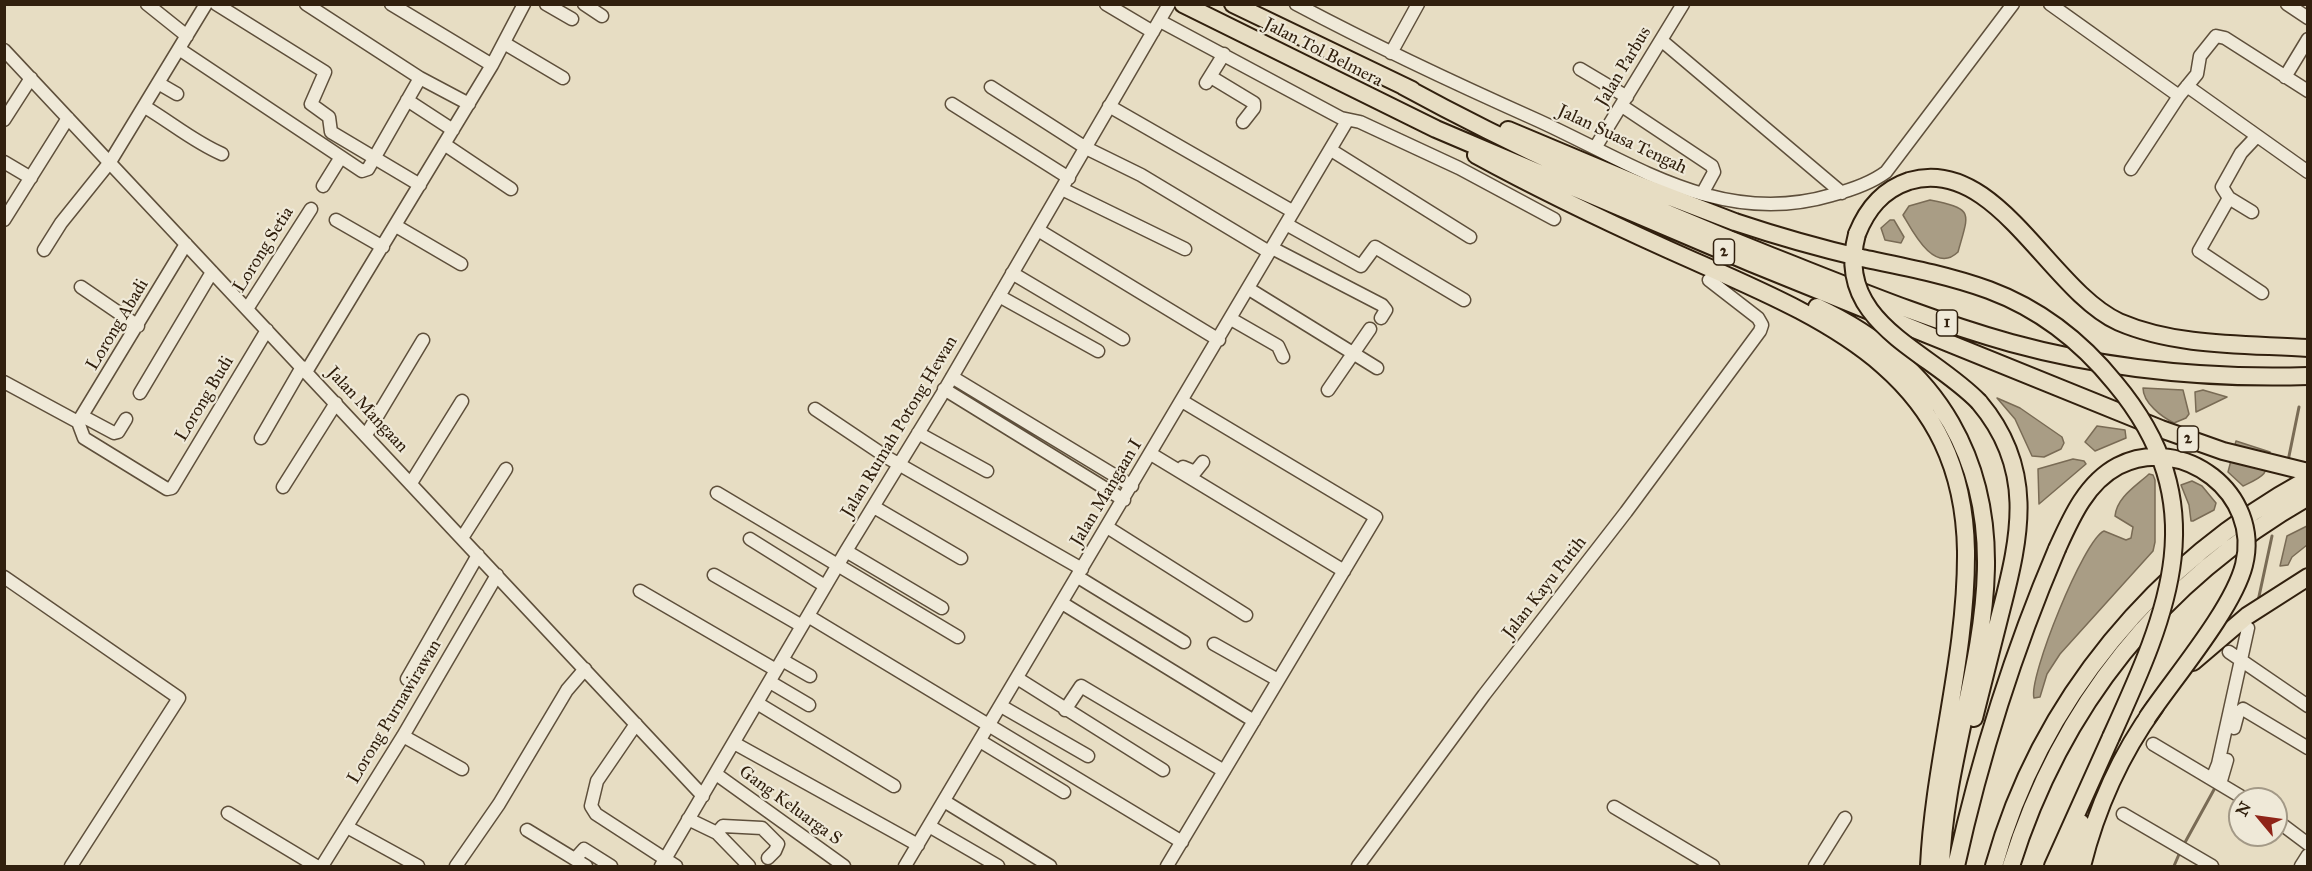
<!DOCTYPE html>
<html>
<head>
<meta charset="utf-8">
<style>
	body { margin:0 }
	#map { position:relative; width:2312px; height:871px; overflow:hidden; background:#e7ddc3; font-family:"IM FELL Great Primer",serif }
	canvas { display:block }
	.frame { position:absolute; inset:0; border:6px solid #31200e; pointer-events:none }
	.north { position:absolute; left:2228px; top:787px; width:60px; height:60px; box-sizing:border-box; background:#efe9d8; border:2px solid #a39987; border-radius:50%; rotate:299deg; font-size:16px; font-weight:700; line-height:24px; text-align:center; color:#31200e }
	.north::after { content:''; display:block; margin:auto; width:21px; height:27px; background:#8f2418; clip-path:polygon(50% 0,100% 100%,50% 72%,0 100%) }
</style>
</head>
<body>
<div id="map">
<canvas width="2312" height="871"></canvas>
<div class="frame"></div>
<div class="north">N</div>
</div>
<script>
const context = document.querySelector('canvas').getContext('2d');
context.lineJoin = 'round';
function fillPath(path, color) { context.fillStyle = color; context.fill(path, 'evenodd'); }
function trace(path, color, width, dash) { context.strokeStyle = color; context.lineWidth = width; context.lineCap = dash ? 'butt' : 'round'; context.setLineDash(dash || []); context.stroke(path); }
function drawText(font, color, halo, rows, align = 'center') {
  context.font = font + ' "IM FELL Great Primer",serif'; context.lineWidth = 4.5; context.setLineDash([]); context.textBaseline = 'middle'; context.strokeStyle = halo; context.fillStyle = color; for (const [text, x, y, turn = 0] of rows) {
    context.save(); context.translate(x, y); context.rotate((+turn || 0) * Math.PI / 180); context.textAlign = isNaN(turn) ? turn : align; if (halo) context.strokeText(text, 0, 0); context.fillText(text, 0, 0); context.restore();
  }
}
const water = new Path2D(`
	M1930,200C1975,209 1969,212 1958,252C1934,275 1912,230 1903,215L1909,206Z
	M1890,220H1894L1904,237L1901,243L1885,240L1881,228Z
	M2143,388L2183,390L2189,414L2186,418L2174,423C2162,417 2143,403 2143,388Z
	M2203,390L2227,397L2196,412L2195,392Z
	M1997,398L2020,408L2062,437L2064,443L2061,449L2044,457L2032,456L2015,419Z
	M2097,426L2125,430L2126,438L2095,451L2085,442Z
	M2236,441L2270,452C2267,476 2264,476 2243,486L2228,472Z
	M2073,459L2084,461L2086,464L2039,504L2038,469Z
	M2149,474L2153,475L2155,480V542L2153,551L2060,654L2047,674L2040,697L2034,698C2028,678 2084,539 2104,531L2126,540L2131,538L2133,527L2115,516C2117,497 2136,486 2149,474Z
	M2192,481L2202,486L2216,503L2214,510L2193,521H2191L2189,505L2181,485Z
	M2307,526V545L2292,557L2288,565L2280,566L2287,536Z`);
fillPath(water, '#a99d85');
trace(water, '#796b55', 1.5);
trace(new Path2D(`
	M2288,461L2299,407
	M2258,601L2272,536
	M2183,846L2216,786
	M2174,866L2180,852`), '#796b55', 3);
const minor = new Path2D(`
	M147,4L187,36
	M216,4L325,72L311,104L329,117L331,132L420,185
	M306,4L420,78L469,104
	M391,4L492,65
	M546,4L572,19
	M584,4L602,16
	M1106,4L1153,32
	M1296,4C1375,46 1456,84 1537,120C1634,164 1721,228 1832,195C1851,190 1870,184 1886,172L2013,4
	M2050,4L2179,96L2197,74L2200,56L2216,36L2225,38L2308,91
	M2287,4L2308,18
	M1160,21L1341,118L1360,122L1459,168L1554,219
	M1661,40L1842,193
	M504,43L563,78
	M179,49L362,171L368,169L420,78
	M4,50L703,796
	M1391,53L1418,4
	M1580,69L1627,97
	M1211,77L1254,103V108L1243,122
	M2285,77L2308,39
	M158,83L177,94
	M1206,83L1224,54
	M2187,86L2308,172
	M991,87L1086,148L1141,175L1269,252
	M407,100L453,130
	M952,104L1069,178
	M1109,106L1292,211
	M1622,106L1712,166L1714,172L1702,194
	M145,107C172,123 194,142 222,154
	M4,120L31,78
	M444,144L511,189
	M1595,148L1683,4
	M1331,150L1470,237
	M4,162L31,178
	M2131,169L2179,96
	M323,186L341,157
	M1062,189L1185,249
	M2229,198L2199,251L2262,293
	M2252,212L2229,198L2222,187L2241,153L2257,136
	M4,220L68,118
	M336,220L383,247
	M1286,224L1361,266L1375,247L1464,300
	M396,226L461,264
	M1038,230L1219,340
	M1272,248L1382,305L1386,310L1381,318
	M44,250L61,223L110,162L206,4
	M1012,273L1123,339
	M81,287L138,326
	M1249,289L1377,368
	M999,296L1098,351
	M247,309L311,209
	M1231,319L1278,346L1283,357
	M306,372L492,65L524,4
	M952,377L1132,486
	M4,382L78,422
	M944,389L1124,500
	M1328,390L1370,329
	M140,393L212,272
	M815,409L888,458L1082,569
	M84,417L114,433L118,432L126,419
	M78,422L84,438L167,489L172,488L267,330
	M78,422L186,244
	M918,433L987,471
	M366,435L423,340
	M261,438L302,367
	M1151,454L1344,571
	M1183,467L1195,472L1203,462
	M411,483L462,401
	M283,487L336,403
	M717,493L958,637
	M874,507L961,558
	M1107,527L1246,615
	M462,538L506,469
	M750,539L825,586
	M846,551L942,608
	M714,575L802,626
	M4,577L179,698L71,866
	M1078,577L1184,642
	M640,591L776,670
	M1062,603L1254,721
	M808,616L1182,842
	M1214,644L1278,680
	M2229,652L2308,706
	M782,660L810,676
	M1017,678L1163,770
	M407,679L478,555
	M770,682L809,705
	M757,703L894,786
	M1001,706L1088,756
	M1065,710L1081,686L1224,771
	M636,724L597,781L591,806L596,814L676,866
	M2234,728L2238,713L2243,709L2308,748
	M403,736L462,769
	M980,741L1064,792
	M734,743L918,845
	M2153,744L2245,799
	M716,774L844,866
	M2212,779L2218,764L2248,628
	M2220,784L2227,760
	M944,801L1050,866
	M1614,807L1713,866
	M228,813L316,866
	M2123,814L2212,866
	M688,819L717,833L749,866
	M2276,820L2308,844
	M929,826L998,866
	M347,827L418,866
	M527,830L586,866
	M717,833L723,826L762,828L778,844L775,851L768,858
	M575,859L584,849L611,866
	M322,866L403,736L497,575
	M456,866L499,804L567,690L585,669
	M661,866L846,551L941,396L1169,4
	M905,866L1347,121
	M1167,866L1376,517L1182,401
	M1358,866L1484,695L1626,512L1760,331L1762,325L1758,318L1709,280
	M1815,866L1845,818
	M2301,866L2308,855`);
const highway = new Path2D(`
	M1183,4L1436,129L1751,263L2161,429L2223,451L2308,472
	M1233,4L1412,90
	M1403,86C1522,151 1645,206 1771,256C1850,287 1929,320 2011,343C2106,369 2209,379 2308,376
	M1508,130L1639,185L1735,222
	M1476,155C1538,189 1603,220 1667,249C1811,314 1963,364 1966,551C1967,657 1934,761 1929,866
	M1857,234C1867,209 1882,190 1909,181C1996,155 2049,290 2119,322C2177,347 2246,344 2308,348
	M1817,307C1872,333 1920,369 1951,423C2033,566 1946,717 1941,866
	M2193,662L2247,616L2308,577
	M1974,718C1983,682 1992,647 2001,611C2021,534 2035,468 1979,402
	M1956,866C1980,757 2013,652 2057,549
	M1994,866C2040,700 2156,562 2308,479
	M2011,866C2061,706 2161,581 2308,497
	M2053,866L2111,737
	M2068,866L2081,823
	M2082,866C2096,810 2121,754 2155,707`);
trace(minor, '#5e4f3b', 15);
trace(highway, '#31200e', 20);
trace(minor, '#efe9d8', 12);
trace(highway, '#e7ddc3', 16);
const highwayBridge = new Path2D(`
	M1735,222C1777,236 1819,248 1862,258C1905,267 1947,275 1989,290C2040,309 2081,341 2115,383C2216,504 2169,610 2111,737
	M1857,234C1833,323 1929,350 1979,402
	M2057,549C2071,518 2086,483 2118,466C2183,433 2262,494 2244,565C2233,609 2174,678 2147,718`);
trace(highwayBridge, '#31200e', 20, []);
trace(highwayBridge, '#e7ddc3', 16);
for (const [x, y, w] of [
	[1724,252,21],
	[1947,323,21],
	[2188,439,21]
]) { const box = new Path2D(); box.roundRect(x - w / 2, y - 13, w, 26, 4.5); context.fillStyle = '#efe9d8'; context.fill(box); trace(box, '#31200e', 1.5); }
drawText('bold 16px', '#31200e', null, [
	["2",1724,252],
	["1",1947,323],
	["2",2188,439]
]);
drawText('18px', '#31200e', '#efe9d8', [
	["Jalan Tol Belmera",1323,53,27],
	["Jalan Parbus",1624,67,-59],
	["Jalan Suasa Tengah",1622,140,25],
	["Lorong Setia",264,250,-58],
	["Lorong Abadi",118,325,-59],
	["Lorong Budi",205,399,-59],
	["Jalan Mangaan",367,410,47],
	["Jalan Rumah Potong Hewan",900,427,-59],
	["Jalan Mangaan I",1107,493,-59],
	["Jalan Kayu Putih",1545,588,-52],
	["Lorong Purnawirawan",395,712,-59],
	["Gang Keluarga S",790,806,36]
]);
</script>
</body>
</html>
